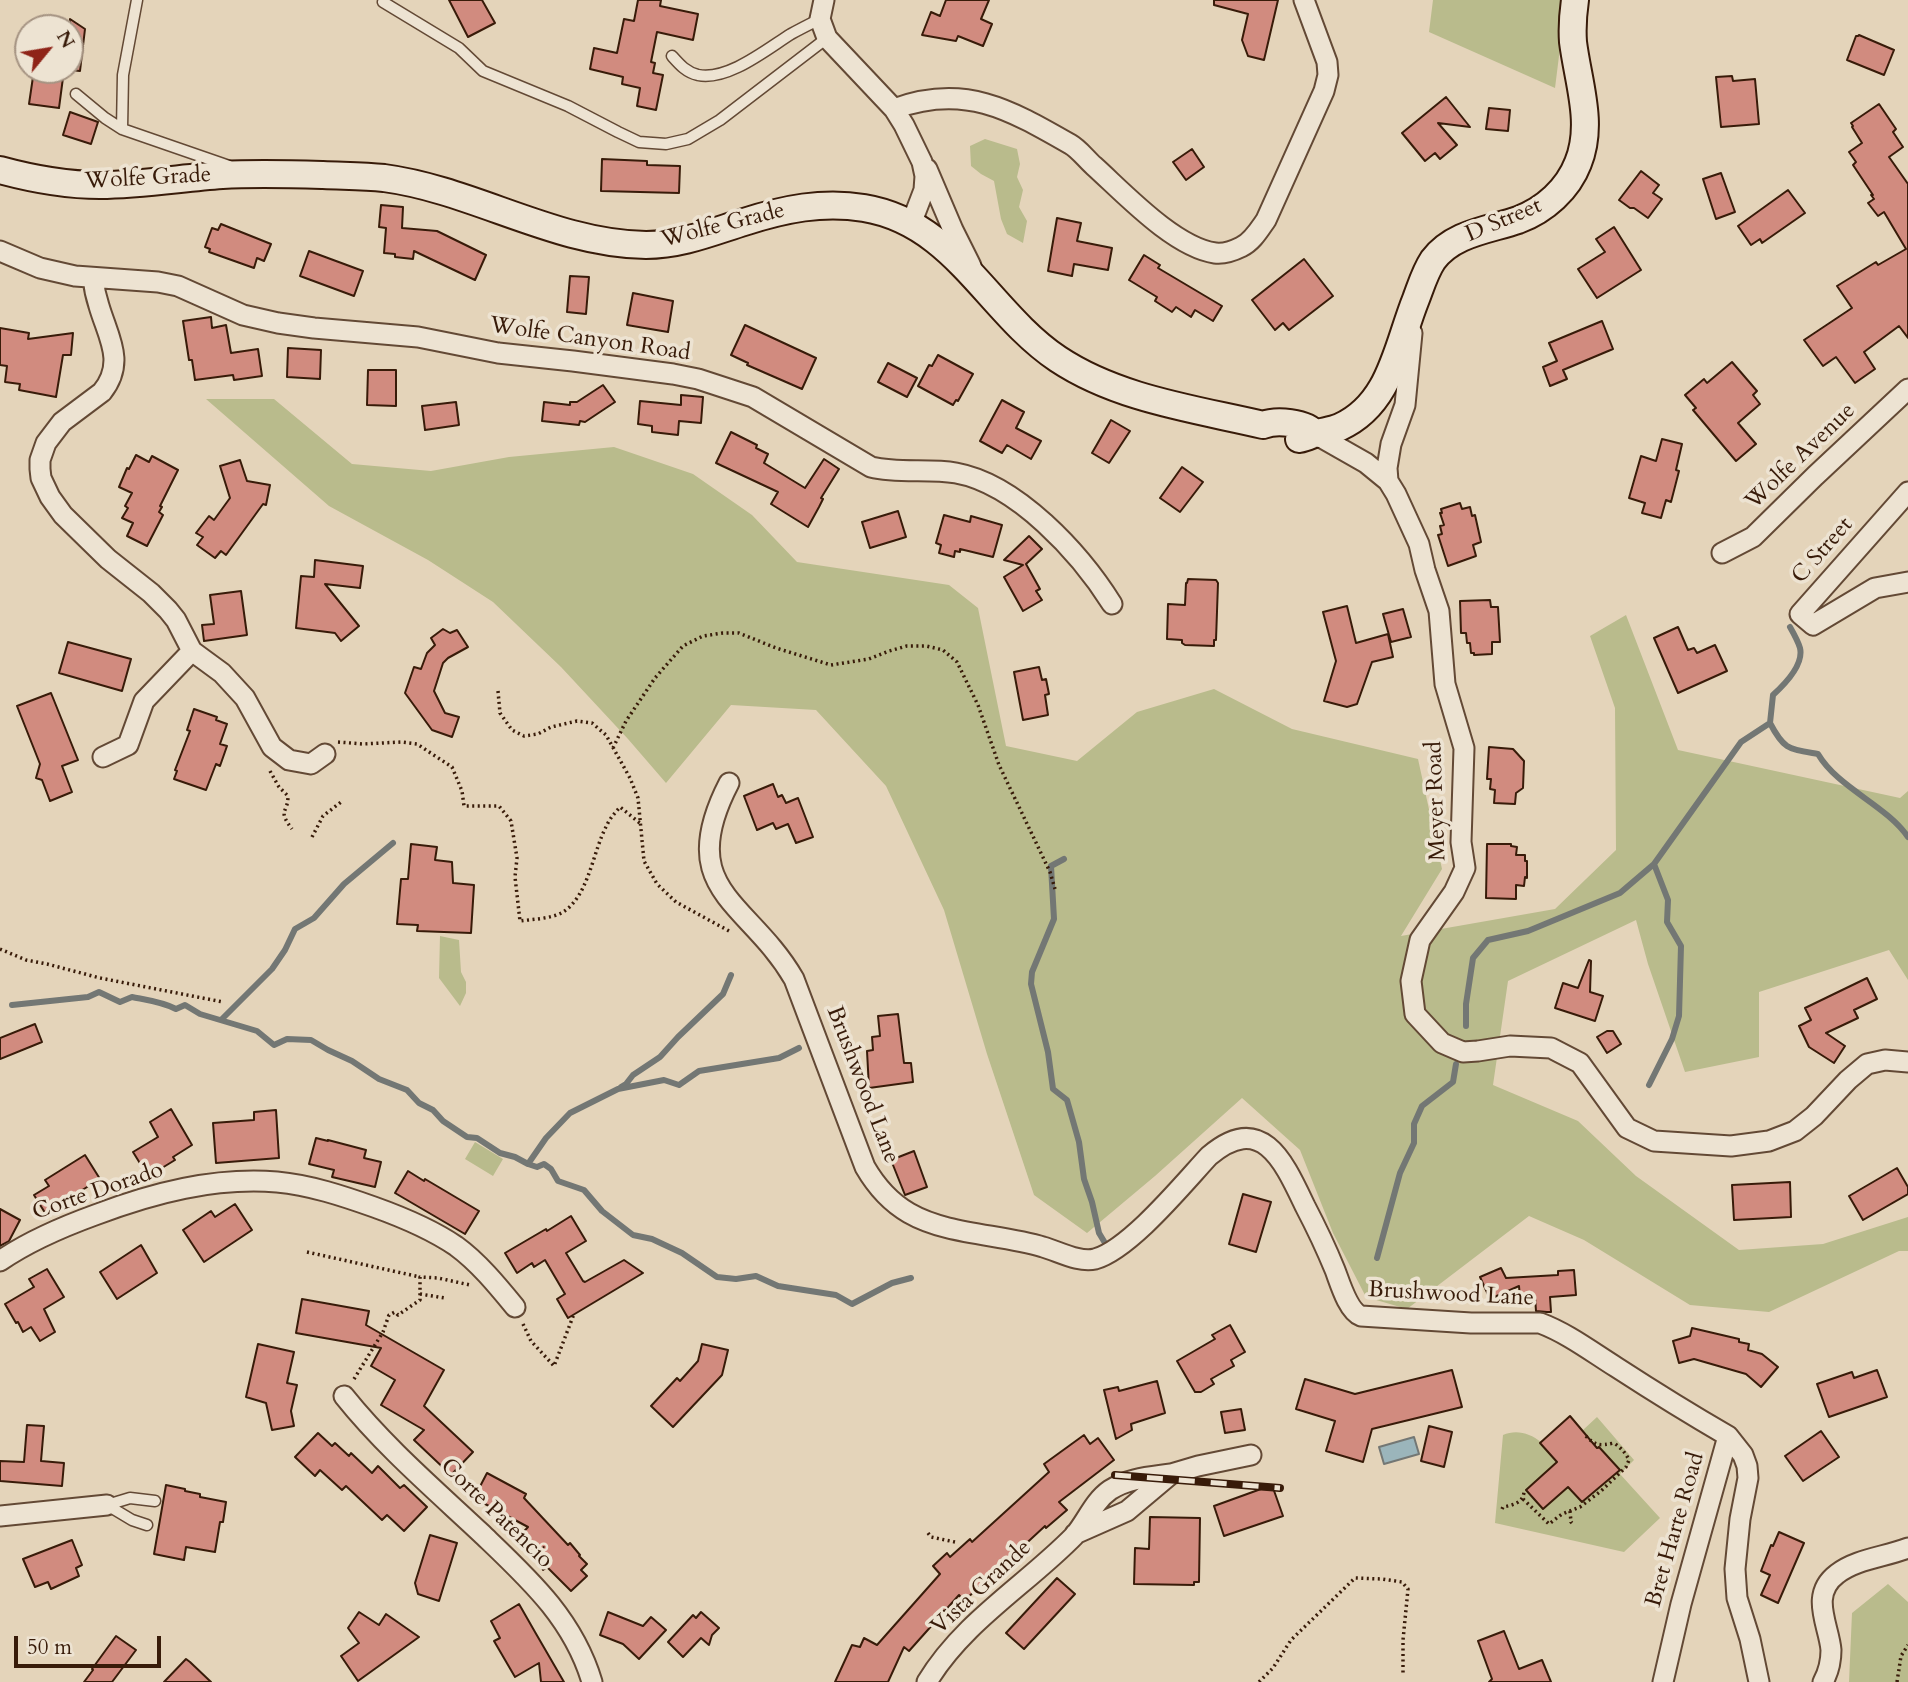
<!DOCTYPE html>
<html>
<head>
<meta charset="utf-8">
<style>
	body { margin:0 }
	#map { position:relative; width:1908px; height:1682px; overflow:hidden; background:#e4d4ba; font-family:Cardo,serif }
	canvas { display:block }
	.north { position:absolute; left:14px; top:14px; width:70px; height:70px; box-sizing:border-box; background:#ede3d2; border:2px solid #a59382; border-radius:50%; rotate:60deg; font-size:19px; font-weight:700; line-height:28px; text-align:center; color:#381b09 }
	.north::after { content:''; display:block; margin:auto; width:24px; height:32px; background:#8f2418; clip-path:polygon(50% 0,100% 100%,50% 72%,0 100%) }
	.scale { position:absolute; left:14px; top:1636px; width:147px; height:32px; box-sizing:border-box; border:4px solid #381b09; border-top:0; padding-left:9px; font-size:21px; line-height:24px; white-space:nowrap; color:#381b09; -webkit-text-stroke:5px #ede3d2; paint-order:stroke }
</style>
</head>
<body>
<div id="map">
<canvas width="1908" height="1682"></canvas>
<div class="north">N</div>
<div class="scale">50 m</div>
</div>
<script>
const context = document.querySelector('canvas').getContext('2d');
context.lineJoin = 'round';
function fillPath(path, color) { context.fillStyle = color; context.fill(path, 'evenodd'); }
function trace(path, color, width, dash) { context.strokeStyle = color; context.lineWidth = width; context.lineCap = dash ? 'butt' : 'round'; context.setLineDash(dash || []); context.stroke(path); }
function drawText(font, color, halo, rows, align = 'center') {
  context.font = font + ' Cardo,serif'; context.lineWidth = 7; context.setLineDash([]); context.textBaseline = 'middle'; context.strokeStyle = halo; context.fillStyle = color; for (const [text, x, y, turn = 0] of rows) {
    context.save(); context.translate(x, y); context.rotate((+turn || 0) * Math.PI / 180); context.textAlign = isNaN(turn) ? turn : align; if (halo) context.strokeText(text, 0, 0); context.fillText(text, 0, 0); context.restore();
  }
}
fillPath(new Path2D(`
	M1433,0H1566L1555,88L1429,32Z
	M985,139L1017,149L1020,164L1017,177L1023,190L1019,207L1027,221L1023,243L1007,234L1001,219L994,181L981,174L971,166L970,146Z
	M206,399H274L352,464L431,471L509,457L614,447L693,474L752,515L797,562L949,585L978,608L1006,746L1077,761L1137,712L1214,689L1292,729L1418,759L1442,869L1401,936L1555,909L1616,850L1615,708L1590,636L1626,615L1678,750L1900,798L1908,791V980L1889,950L1759,992V1057L1685,1072L1648,964L1636,920L1508,981L1493,1085L1578,1121L1636,1176L1739,1250L1823,1244L1908,1217V1251H1899L1769,1312L1690,1305L1584,1240L1529,1216L1407,1309L1366,1297L1333,1233L1300,1150L1242,1098L1155,1176L1087,1233L1034,1195L987,1054L944,910L886,786L816,710L731,705L666,783L628,739L561,667L493,602L428,560L329,506Z
	M440,936L459,940L461,972L466,982V993L460,1006L439,978Z
	M475,1142L503,1159L493,1176L465,1159Z
	M1597,1417L1634,1460L1620,1474L1660,1518L1624,1552L1495,1523L1503,1435C1516,1429 1530,1433 1541,1442L1540,1444L1557,1462L1526,1490L1543,1509L1567,1487L1582,1502L1620,1470L1583,1430Z
	M1888,1584L1908,1602V1682H1849L1852,1613Z`), '#b9bb8c');
const water = new Path2D(`
	M1414,1437L1419,1454L1384,1464L1379,1447Z`);
fillPath(water, '#9bb5bb');
trace(water, '#737774', 2);
trace(new Path2D(`
	M1770,723C1784,750 1789,749 1818,754C1838,788 1886,805 1908,837
	M1064,859L1051,866L1054,919L1032,972L1031,984L1048,1052L1053,1089L1067,1100L1079,1142L1084,1179L1092,1202L1099,1233L1105,1243
	M12,1005L88,997L99,992L120,1002L132,997C147,1000 163,1002 176,1009L185,1005L200,1014L257,1031L274,1045L287,1039L311,1040L328,1050L352,1061L379,1079L407,1090L419,1103L433,1110L443,1121L467,1137L477,1138L500,1153L515,1157L528,1164L546,1138L570,1113L618,1089L664,1080L679,1085L699,1071L779,1058L799,1048
	M222,1019L272,969L285,950L295,929L314,918L344,884L393,843
	M1466,1026V1004L1473,958L1488,940L1528,931L1620,893L1654,864L1741,742L1770,723L1773,695C1784,685 1804,665 1800,648C1798,641 1794,634 1790,627
	M1649,1085L1672,1039L1679,1016L1681,946L1667,922L1668,900L1654,864
	M621,1087L626,1084L633,1075L660,1057L678,1037L723,994L731,975
	M528,1164L537,1167L544,1164L551,1169L558,1181L584,1190L602,1211L633,1235L652,1239L682,1253L717,1277L736,1279L756,1276L778,1286L836,1295L852,1304L892,1283L911,1278
	M1377,1258L1400,1173L1414,1143V1124L1422,1106L1453,1082L1456,1064`), '#737774', 6);
const building = new Path2D(`
	M449,0H482L495,23L468,37Z
	M638,0H661L660,6L698,14L693,40L657,32L651,62L655,63L653,73L663,75L656,110L637,106L640,88L622,84L623,77L590,69L594,48L617,53L624,19L634,21Z
	M946,0H989L981,19L992,24L983,46L958,36L956,41L922,35L931,12L940,16Z
	M1214,0H1278L1264,60L1248,56L1242,40L1248,14L1214,5Z
	M70,19L85,29L80,71L70,70Z
	M1859,35L1894,50L1884,75L1847,60L1856,36H1858Z
	M34,70H64L59,108L29,104Z
	M1732,76L1733,81L1755,79L1759,124L1721,127L1716,77Z
	M1446,97L1470,127L1438,123L1457,145L1440,159L1435,153L1425,161L1402,133Z
	M1879,104L1896,129L1893,132L1903,147L1889,157L1908,184V338L1899,326L1864,352L1875,369L1855,383L1836,357L1823,366L1804,340L1852,308L1837,286L1876,262L1878,265L1906,249L1884,212L1878,216L1868,203L1874,199L1871,195H1873L1853,165L1856,162L1849,152L1862,143L1852,127L1853,126L1851,123Z
	M1489,108L1510,110L1508,131L1486,129Z
	M70,112L98,122L91,144L63,135Z
	M1192,149L1204,167L1186,180L1173,162Z
	M602,159L647,161V165L680,166L679,193L601,191Z
	M1641,171L1659,185L1653,193L1662,199L1648,218L1634,208H1630L1619,200Z
	M1721,173L1735,212L1716,219L1703,179Z
	M1788,190L1805,213L1762,243L1760,239L1751,245L1738,226Z
	M381,205L403,207L402,228L437,231L486,255L475,280L414,251L413,259L395,257V254L384,253L386,228L379,227Z
	M1057,218L1081,223L1077,241L1112,248L1108,270L1074,264L1072,276L1048,271Z
	M221,224L271,244L264,261L257,258L254,268L209,252L210,249L205,247L212,228L218,230Z
	M1614,227L1641,270L1597,298L1578,269L1605,252L1596,239Z
	M309,251L363,271L354,296L300,276Z
	M1144,255L1160,265L1158,268L1222,306L1213,321L1195,310L1191,317L1176,307L1172,312L1155,301L1157,297L1129,280Z
	M1304,259L1333,296L1289,330L1283,323L1275,330L1252,300Z
	M570,276L589,277L586,314L567,312Z
	M633,293L673,301L668,332L627,325Z
	M211,317L212,328L226,325L231,353L258,349L262,376L234,380L233,375L195,380L192,360H189L183,321Z
	M1602,321L1613,349L1563,370L1567,379L1550,386L1543,367L1557,361L1549,343Z
	M745,325L816,358L802,389L747,365L748,363L731,355Z
	M0,328L29,333L28,339L73,333L71,355H63L56,397L19,390L20,384L5,382L7,366L0,365Z
	M288,348L321,350L320,379L287,377Z
	M938,355L973,374L958,401L956,400L953,405L918,386L929,365L932,366Z
	M1732,362L1757,391L1753,395L1760,404L1738,423L1756,444L1736,461L1693,410L1696,408L1685,395L1704,379L1707,383Z
	M888,363L917,378L907,397L878,382Z
	M368,370H396V406L367,405Z
	M603,385L615,402L585,422L580,421L579,425L542,421L544,402L570,405V402H577Z
	M681,395L703,397L701,423L679,421L678,435L652,432V426L638,424L640,401L681,405Z
	M1002,400L1024,412L1016,428L1041,441L1031,459L1007,445L1002,453L980,441Z
	M456,402L459,425L425,430L422,406Z
	M1111,420L1130,431L1109,463L1092,453Z
	M731,432L757,445L756,448L768,454L764,463L805,488L824,459L839,469L821,498L823,499L819,507L808,527L771,504L778,492L716,463Z
	M1662,439L1682,444L1676,470L1679,471L1671,502L1666,500L1661,518L1642,513L1645,503L1629,498L1641,456L1656,461Z
	M136,455L149,462L152,456L178,470L160,506L162,507L159,512L163,515L147,546L127,536L133,523L122,518L128,508L125,506L132,493L119,487L127,468L129,469Z
	M240,460L247,481L270,485L266,505L263,504L226,555L221,551L215,558L197,545L203,537L196,533L209,516L214,520L230,498L220,466Z
	M1182,467L1203,482L1180,512L1160,498Z
	M1460,503L1462,509L1470,507L1472,516L1475,515L1481,542L1473,545L1476,556L1448,566L1438,535L1442,534L1440,526L1444,525L1440,513H1442L1441,509Z
	M898,511L906,537L870,548L862,522Z
	M944,515L970,522L971,516L1002,525L993,557L960,549V552L955,551L954,557L939,553L941,545L936,543Z
	M1029,536L1042,549L1026,564L1040,589L1036,591L1042,600L1023,611L1004,577L1023,565L1004,560Z
	M315,560L363,566L360,588L325,584L359,626L341,641L335,633L296,628L301,576L314,577Z
	M1188,579L1216,580L1218,583L1216,640H1214V646L1185,645L1182,643V640L1167,639L1168,604L1185,605L1186,583H1187Z
	M241,591L247,635L204,641L202,625L214,624L210,595Z
	M1490,600L1491,607H1498L1500,642H1492V654L1474,655V653H1471L1470,643H1467L1466,633H1461L1460,601Z
	M1347,606L1356,643L1388,634L1393,657L1372,662L1357,704L1347,707L1324,701L1336,661L1323,612Z
	M1403,609L1411,637L1391,642L1383,614Z
	M1678,627L1688,650L1694,648L1697,653L1715,645L1727,671L1678,693L1654,638Z
	M443,629L450,633L457,630L468,647L448,658L443,663L434,691L445,713L459,717L452,737L432,730L405,693L414,667L421,669L427,653L435,645L431,638Z
	M68,642L131,659L122,691L59,673Z
	M1039,667L1042,680L1046,679L1049,694L1045,695L1048,715L1023,720L1014,672Z
	M51,693L78,760L62,766L72,792L50,801L42,780L36,778L40,764L17,706Z
	M194,709L217,717L216,720L227,724L220,744L227,746L220,766L216,764L206,790L174,779L177,771L175,770L190,731L187,730Z
	M1489,747L1513,749L1524,761L1523,788L1516,793L1515,804L1494,803L1495,790L1490,789L1491,779H1487Z
	M773,784L778,797L782,795L786,803L798,798L813,837L796,843L788,824L776,829L773,823L757,830L744,796Z
	M411,844L437,847L435,860L452,862L453,883L474,885L471,933L417,931L418,925L397,924L401,879H408Z
	M1487,844H1511V846L1517,847L1516,855H1525V861H1527V878L1525,877L1524,886L1516,885V899L1486,898Z
	M1589,960L1591,961L1590,992L1603,996L1595,1021L1555,1008L1563,983L1578,988Z
	M1867,978L1877,999L1854,1010L1858,1018L1826,1033L1845,1046L1834,1063L1809,1047L1799,1026L1811,1020L1805,1008Z
	M898,1014L904,1063H911L913,1082L869,1088L867,1051L873,1050L872,1037L880,1036L878,1016Z
	M35,1024L42,1042L0,1059V1038Z
	M1607,1031H1613L1621,1044L1607,1053L1597,1037Z
	M171,1109L192,1145L173,1157L175,1160L157,1171L155,1167L146,1173L133,1152L158,1137L150,1122Z
	M276,1110L279,1158L216,1163L213,1123L254,1120V1112Z
	M316,1138L328,1141V1140L366,1150L364,1158L381,1162L375,1187L332,1177L334,1170L309,1164Z
	M914,1151L927,1187L905,1195L891,1160Z
	M85,1155L100,1179L71,1197L73,1200L47,1216L34,1195L49,1186L45,1180Z
	M1897,1168L1908,1187V1194L1863,1220L1849,1196Z
	M408,1171L424,1181L425,1179L479,1211L465,1234L395,1193Z
	M1790,1182L1791,1217L1734,1220L1732,1185Z
	M1243,1194L1271,1202L1256,1252L1229,1244Z
	M235,1204L252,1230L204,1262L183,1230L211,1211L215,1217Z
	M0,1209L20,1220L9,1241L0,1246Z
	M571,1216L586,1241L566,1253L583,1281L585,1282L624,1260L643,1273L568,1318L557,1299L565,1294L545,1260L534,1267L532,1263L517,1273L505,1253L546,1229L547,1231Z
	M141,1245L157,1273L117,1299L100,1272Z
	M1501,1268L1506,1278L1558,1275V1271L1574,1270L1576,1295L1550,1297L1551,1312H1547L1536,1311L1535,1297L1520,1298L1519,1286L1490,1299L1480,1277Z
	M47,1269L64,1297L44,1309L55,1332L40,1341L31,1327L23,1332L18,1322L16,1323L5,1304L34,1287L29,1279Z
	M302,1299L369,1311L366,1325L444,1370L424,1406L473,1452L451,1475L414,1440L424,1430L381,1405L395,1380L371,1366L381,1348L296,1333Z
	M1230,1325L1245,1352L1231,1360L1234,1366L1211,1379L1214,1384L1201,1392H1195L1177,1361L1215,1339L1212,1335Z
	M1692,1328L1739,1339V1342L1749,1344L1748,1350L1762,1354L1778,1367L1761,1387L1746,1374L1694,1359L1679,1363L1673,1341L1690,1336Z
	M258,1344L294,1352L287,1383L297,1385L291,1411L294,1426L272,1430L266,1403L246,1397Z
	M702,1344L728,1350L722,1375L673,1427L651,1406L677,1378L680,1381L698,1361Z
	M1452,1370L1462,1407L1372,1429L1363,1462L1326,1451L1335,1421L1296,1409L1305,1379L1355,1394Z
	M1877,1370L1887,1397L1829,1417L1817,1384L1852,1372L1854,1378Z
	M1157,1381L1165,1413L1131,1424L1132,1430L1116,1439L1104,1390L1118,1387L1119,1391Z
	M1241,1409L1245,1430L1225,1433L1221,1412Z
	M1570,1416L1597,1448L1599,1447L1620,1470L1582,1502L1568,1487L1543,1509L1526,1490L1557,1462L1540,1443Z
	M27,1425L44,1426L41,1461L64,1463L62,1486L0,1481V1461L24,1462Z
	M1429,1426L1452,1432L1444,1467L1421,1461Z
	M1821,1431L1839,1457L1803,1481L1785,1456Z
	M318,1433L332,1446L335,1443L349,1456L351,1453L372,1473L378,1466L400,1488L404,1485L427,1507L404,1531L387,1515L382,1520L346,1486L342,1490L320,1470L315,1476L295,1457Z
	M1084,1435L1090,1444L1098,1438L1114,1460L1059,1502L1067,1510L1046,1528L1045,1526L964,1601L959,1595L909,1651L904,1647L888,1682H835L852,1645L860,1647L864,1638L877,1645L940,1574L933,1566L947,1553L950,1557L970,1539L972,1542L1049,1472L1044,1464Z
	M487,1473L526,1494L524,1498L568,1545L570,1543L580,1555L579,1556L587,1564L581,1570L587,1576L571,1591L547,1567L543,1570L540,1560L518,1538L528,1527L474,1498Z
	M166,1485L185,1489V1491L200,1494V1497L226,1502L223,1522H220L215,1552L186,1547L184,1560L154,1554Z
	M1272,1485L1283,1516L1224,1536L1214,1506Z
	M1150,1517L1200,1518L1199,1582H1194V1585L1134,1584L1135,1548L1149,1549Z
	M1779,1532L1804,1543L1778,1603L1761,1595L1770,1575L1761,1571L1771,1545L1773,1546Z
	M430,1535L457,1543L439,1601L418,1594L415,1583Z
	M72,1540L82,1565L76,1568L79,1576L51,1589L48,1582L35,1587L23,1559Z
	M1057,1578L1075,1594L1024,1649L1006,1633Z
	M519,1604L535,1632L564,1682H541L539,1663L515,1677L494,1641L500,1638L491,1621Z
	M359,1612L379,1625L386,1614L419,1637L358,1681L341,1656L359,1643L348,1628Z
	M608,1612L643,1626L651,1617L666,1630L639,1659L623,1644L600,1635Z
	M701,1612L719,1628L712,1635L709,1645L701,1638L683,1657L668,1642L693,1615L696,1618Z
	M1504,1631L1519,1669L1542,1660L1551,1682H1489L1492,1679L1478,1641Z
	M116,1636L136,1650L112,1682H84L93,1670L92,1669Z
	M186,1659L190,1662L211,1682H164Z`);
fillPath(building, '#d18b7f');
trace(building, '#381b09', 2);
const lane = new Path2D(`
	M383,2L459,48L483,71L568,106L618,132L639,142L666,144L688,139L720,120L827,38
	M672,56C680,65 686,72 698,75C728,81 767,49 791,34C800,29 810,24 820,19
	M76,94L105,118L122,129L229,166
	M122,129L123,75L137,0
	M107,1505L130,1498L155,1501
	M107,1505L132,1520L147,1525`);
const street = new Path2D(`
	M824,0L820,19L827,38L894,109L904,125L922,162L925,176L924,190L911,224
	M894,109C964,83 1009,109 1070,144C1079,149 1086,159 1094,166C1124,193 1174,247 1215,253C1223,254 1233,251 1241,247C1252,242 1259,230 1266,220L1324,91L1328,75L1327,62L1304,0
	M927,169L953,230L971,266
	M0,251L40,268L75,276L158,282L178,286L243,315L278,323L314,328L418,337L498,353L573,361L673,374L698,379L753,397L871,467C899,474 928,468 956,473C1017,484 1080,553 1112,604
	M93,278C94,288 96,297 99,306C108,337 126,362 102,392L62,422L46,443L40,460V469L41,478L50,497L63,515L108,559L151,593L168,610L176,620L192,651L222,673L245,698L272,747L289,760L311,764L325,754
	M1412,333L1405,405L1391,444L1387,468L1388,481L1396,494L1419,544L1425,570L1439,611L1445,684L1464,748L1461,842L1465,868L1454,892L1420,940L1411,981L1415,1014L1442,1043L1463,1052L1478,1051L1510,1046L1551,1048L1580,1063L1627,1128L1654,1141L1731,1146L1769,1141L1795,1131L1814,1116L1848,1080L1867,1064L1885,1060L1908,1062
	M1315,434L1366,463L1388,481
	M1908,492L1800,614L1813,625L1875,588L1908,582
	M1722,553L1753,537L1815,476L1908,389
	M103,757L128,745L144,701L192,651
	M729,783C673,891 749,901 794,979L865,1167C876,1186 890,1202 909,1213C947,1235 1001,1234 1043,1247C1058,1251 1079,1263 1095,1259C1130,1249 1183,1184 1209,1156C1262,1111 1284,1162 1305,1206C1316,1227 1326,1248 1335,1270C1340,1283 1348,1311 1361,1316L1471,1323H1540C1567,1333 1592,1352 1616,1367C1653,1391 1690,1414 1728,1436
	M0,1261C29,1241 62,1227 95,1215C153,1193 214,1177 277,1182C310,1185 343,1196 374,1207C402,1217 431,1229 456,1246C478,1262 497,1285 515,1307
	M344,1396C384,1446 434,1489 481,1533C528,1578 573,1618 592,1682
	M1171,1474L1198,1466L1251,1455
	M0,1516L107,1505
	M927,1682C963,1622 1026,1585 1074,1536C1087,1521 1093,1502 1110,1490C1129,1478 1150,1477 1171,1474L1127,1511L1075,1534
	M1663,1682L1681,1604L1728,1436L1743,1455L1747,1466L1748,1478L1740,1519L1735,1569L1737,1598L1750,1639L1759,1682
	M1823,1682C1828,1673 1831,1661 1831,1650C1829,1625 1809,1595 1837,1574C1856,1559 1885,1557 1908,1548`);
const secondary = new Path2D(`
	M0,170C33,179 66,185 100,185C141,185 181,178 222,175C256,173 289,174 323,175C344,176 364,176 384,178C474,190 555,244 646,245C681,245 712,232 744,222C784,209 823,201 864,208C955,223 988,312 1058,359C1118,399 1195,409 1263,425C1276,420 1306,422 1315,434
	M1299,439C1305,438 1309,436 1314,434C1322,431 1331,431 1340,427C1391,404 1397,346 1416,299C1421,286 1425,272 1433,260C1453,233 1489,230 1518,220C1545,210 1568,189 1578,163C1594,124 1578,82 1573,42C1572,28 1573,14 1575,0`);
trace(lane, '#634935', 13);
trace(street, '#634935', 23);
trace(secondary, '#381b09', 30);
trace(new Path2D(`
	M498,691L500,713L512,730L524,736L538,734L551,727L577,721L592,723L606,735L630,778L638,798L644,861L657,884L676,902L729,931
	M338,742L363,744L401,742L417,744L452,767L462,791L464,806H499L511,821L517,858L515,877L520,921C533,919 551,919 563,912C589,896 593,850 607,825C610,818 615,813 620,807L641,824
	M613,748L626,721L655,678L683,646L703,636L723,633H739L776,648L831,665L869,659L889,651L907,646H926L943,650L957,662L978,705L999,765L1050,872L1055,889
	M270,771L279,787L288,796C288,814 277,809 292,829
	M312,837L323,816L341,802
	M0,949L26,960L47,964L100,978L223,1002
	M307,1252L420,1277
	M420,1294L445,1298
	M523,1324L531,1341L554,1366L574,1314
	M354,1379L383,1332L389,1315L395,1312L398,1315L420,1300V1277L438,1278L470,1285
	M1523,1499L1549,1524L1562,1514L1580,1507L1601,1491L1626,1467L1629,1460C1625,1452 1621,1448 1614,1443C1600,1446 1595,1446 1585,1435
	M1502,1509L1503,1507C1513,1505 1523,1503 1524,1492
	M1570,1511L1571,1522L1572,1523
	M928,1533L931,1537L955,1542
	M1259,1682L1273,1668L1291,1640L1355,1578L1382,1579L1402,1582L1408,1589L1403,1640V1675
	M1897,1682L1901,1656L1908,1645`), '#381b09', 3.5, [2, 3.5]);
trace(lane, '#ede3d2', 10);
trace(street, '#ede3d2', 19);
trace(secondary, '#ede3d2', 26);
const rail = new Path2D(`
	M1115,1475L1280,1488`);
trace(rail, '#381b09', 8);
trace(rail, '#ede3d2', 5, [16]);
drawText('23px', '#381b09', '#ede3d2', [
	["Wolfe Grade",148,179,-3],
	["D Street",1504,221,-23],
	["Wolfe Grade",723,226,-14],
	["Wolfe Canyon Road",590,340,8],
	["Wolfe Avenue",1801,457,-44],
	["C Street",1823,551,-49],
	["Meyer Road",1437,801,-92],
	["Brushwood Lane",862,1085,69],
	["Corte Dorado",98,1192,-19],
	["Brushwood Lane",1451,1295,3],
	["Corte Patencio",496,1514,44],
	["Bret Harte Road",1676,1530,-74],
	["Vista Grande",982,1588,-43]
]);
</script>
</body>
</html>
